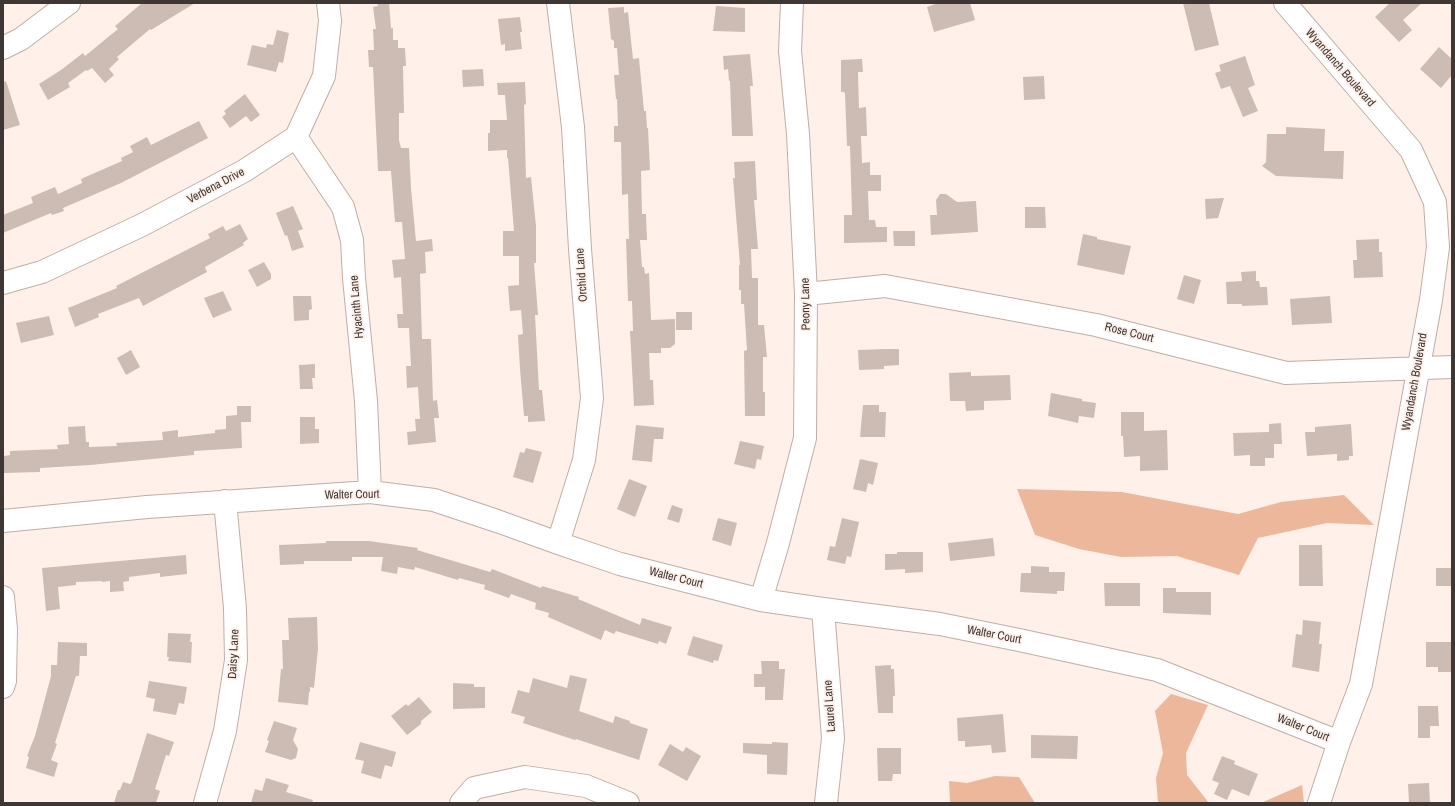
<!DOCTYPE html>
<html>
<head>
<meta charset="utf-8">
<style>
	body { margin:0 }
	#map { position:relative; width:1455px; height:806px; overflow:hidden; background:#fff0e9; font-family:"Archivo Narrow",sans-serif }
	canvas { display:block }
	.frame { position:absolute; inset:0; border:4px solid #3e3734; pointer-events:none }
</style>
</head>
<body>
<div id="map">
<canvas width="1455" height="806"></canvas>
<div class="frame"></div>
</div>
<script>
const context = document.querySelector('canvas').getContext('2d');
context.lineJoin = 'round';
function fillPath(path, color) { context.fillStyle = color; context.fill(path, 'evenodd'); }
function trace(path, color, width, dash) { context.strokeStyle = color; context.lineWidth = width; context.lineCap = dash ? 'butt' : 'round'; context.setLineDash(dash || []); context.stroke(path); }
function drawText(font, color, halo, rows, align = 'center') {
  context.font = font + ' "Archivo Narrow",sans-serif'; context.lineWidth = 3.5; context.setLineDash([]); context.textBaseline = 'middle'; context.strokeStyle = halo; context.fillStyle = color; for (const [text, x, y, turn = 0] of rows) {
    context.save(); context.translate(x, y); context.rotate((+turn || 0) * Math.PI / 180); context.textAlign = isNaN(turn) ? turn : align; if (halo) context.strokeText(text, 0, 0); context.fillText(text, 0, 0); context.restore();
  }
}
fillPath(new Path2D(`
	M1017,489L1122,492L1238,514L1281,502L1344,495L1374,525L1327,523L1258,538L1239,575L1177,556L1121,557L1079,549L1035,535Z
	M1171,694L1208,705L1186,753L1187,775L1209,803H1158L1156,778L1163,753L1155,711Z
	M995,776L1019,777L1035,803H950L949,781L967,783Z
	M1302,785L1304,803H1261Z`), '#ecb79b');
fillPath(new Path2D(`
	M142,3H195L151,30L150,29L117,57L119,59L109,69L114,75L105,83L92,68L87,71L86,70L68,83L70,87L48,100L39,84L61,70L83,53L85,56L118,29L115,26Z
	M377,3H389L391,28H393V40H398V48H405L406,66H403L404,113H399V140L401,148H409L411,188L416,241L432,239L433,251L425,252L426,273L420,274L422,339H431L433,401L437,400L439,418H434L436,442L408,445L407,432L416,431L415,419H420L418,387L407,388L406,366H411L409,328H398L397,314H403L401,277L394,278L392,260L405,259L402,222H395L391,171H378L373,67H369L368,50H374L373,29H376L373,7L378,6Z
	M938,3H970L975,20L934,32L927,7Z
	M1183,3H1209L1219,45L1195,51Z
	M1390,3H1422L1403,20L1412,30L1399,42L1375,17Z
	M716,6L745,8V32L713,31Z
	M624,7V13L628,12L633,59L639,58L644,111H646L647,128H648L650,170L641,171L642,214H646L647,240H640L642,267H644L645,274L649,273L651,320L675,319V344L670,348H661V353H649L650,380H653L654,405L634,406L630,331H633L632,301H628L626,239H629L628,194L622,195L621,142H614V126H618L617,99H616L614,75H619L617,48H614V41L611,39L608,8Z
	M520,17L522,32H520L522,49L505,51V44L501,45L498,19Z
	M277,30L289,33L283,63L279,62L276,72L247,65L252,45L266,48L267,44L273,45Z
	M1439,47L1452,59V75L1441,88L1420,69Z
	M750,54L753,86H750L753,136H732L730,81H729L728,69L724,70L723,56Z
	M1245,56L1255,85L1248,88L1258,111L1243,117L1230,86L1221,89L1215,73L1221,71L1219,65Z
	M862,59L863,72H858L859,108L866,107L867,136H861L862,163L870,162V175H881V191H868L869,220H875L876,227H887V242L844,243V215H852L850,146H847L845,94L844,92H841V60Z
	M483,69L484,86L463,87L462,70Z
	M1044,76L1045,99L1024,100L1023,77Z
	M6,81L20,125L3,130V82Z
	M525,82L526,104L524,105L526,178L531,177L536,226V263H534L538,315H535L539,390H542L545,421L528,422V416H524L520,369L518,335L523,334L521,310L510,311L508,286L519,285V256H503V231H514L508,158H507V150L488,151V133H490V120H507L505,95H498L497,83Z
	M245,94L260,115L251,122L246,116L230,128L222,117L226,114L224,111Z
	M199,121L208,138L121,183L63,208L64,211L52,215L51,213L3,233V215L33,203L31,197L55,187L58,194L82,183L81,179L122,161L121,158L133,152L130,146L147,137L151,145Z
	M1286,127L1325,129L1324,151H1344L1343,179L1276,176L1262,166L1266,162L1267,134H1286Z
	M755,161L757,200H754L758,249H751L752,278H758V325H764L767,357H763V392H765V416H745L744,351L747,350L744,304H741V290H739V265H740L733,178H735L734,162Z
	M940,194H946L957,202L976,201L978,232L931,235L930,215H937L936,200Z
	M1224,198L1218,218L1206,219L1205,199Z
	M293,206L303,229L298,231L304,247L292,251L287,235L285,236L276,213Z
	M1025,207H1045L1046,228H1025Z
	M240,224L248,239L243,243L244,245L205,267L207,272L143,306L139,298L98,314L99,317L75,327L68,308L117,288L116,286L210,238L208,234L223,226L226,231Z
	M893,231H915V246H894Z
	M1083,234L1097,237V239L1131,246L1124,275L1077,265Z
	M1379,239V252H1382L1383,277L1354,278L1353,260H1357L1356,240Z
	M264,262L271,274V279L257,287L248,270Z
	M1256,271V281H1259L1260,287H1267L1268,305L1242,306V304H1227L1226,282L1242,281L1241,272Z
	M1184,275L1201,280L1194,304L1177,299Z
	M223,291L232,310L213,318L204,298Z
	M293,296H311L312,309L309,310V320L294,321Z
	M1330,296L1332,323L1292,325L1290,299Z
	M676,312H692V330H676Z
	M49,316L54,335L21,343L16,323Z
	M884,349H899V365L884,366V369L859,370L858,350Z
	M131,350L140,367L126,375L117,358Z
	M315,364V378H312L313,389H300L299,365Z
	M971,372V376L1010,375L1011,400L984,401V410L966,411L965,401H950L949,373Z
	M1051,393L1082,399V401L1096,403L1094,418L1079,416L1078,423L1048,416Z
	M863,405H879V412H886L885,437H860Z
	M237,406H251V422H241L242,448L194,451V455L90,465L40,468V472L4,473V456L10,455V451L58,449L57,445L69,444L68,427L85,426L86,442H89V447L117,446L116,443L163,440L162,432L178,430V437L215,433V430L226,429V416L237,415Z
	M1121,412H1144V431L1167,430L1168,470L1140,471V456L1124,457L1123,436H1121Z
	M300,417H315V429H319V443L300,444Z
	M1281,423L1282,444H1274V458H1265V466H1250V455L1234,456L1233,433L1269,432V424Z
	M1351,424L1353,456H1349V460L1337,461V454L1307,456L1305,432H1315V427Z
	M636,425L664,428L663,439H654L652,462L632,460Z
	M740,441L764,446L761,460L757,459L755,469L734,464Z
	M526,448L542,452L533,483L513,477L520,452L524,453Z
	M860,459L878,463L873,485L868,483L866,492L853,489Z
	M629,479L647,486L635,517L617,509Z
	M672,505L683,509L679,523L667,519Z
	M718,518L737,523L731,546L712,540Z
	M842,518L859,522L851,557L847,556L845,564L827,560L830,546L835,547Z
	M993,538L995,556L950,561L948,543Z
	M326,541H369L418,548L417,550L490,572L492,569L541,588L542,586L579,597L578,599L640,625L642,618L672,627L666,644L659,641L658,644L616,631L614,634L605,630L601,640L548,617L549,613L535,609L536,603L511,594L509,598L484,589L485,585L459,578L458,580L415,567L414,570L398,567L397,574L381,571L383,557H352V561H304V564L280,565L279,545L326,543Z
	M1299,545H1322L1323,586H1299Z
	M897,552H923V572L905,573V569L885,570V554H897Z
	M186,555L187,574L160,577V573L129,577V581L123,582L124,591L110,592V581L102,582V581L76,582V585L58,587L60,609L46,611L42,568Z
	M1031,566L1049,567V572H1065L1064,591H1057V594L1020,592L1021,573H1031Z
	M1436,568H1452V586H1436Z
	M1104,583H1140V606H1105Z
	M1163,588H1176V592H1211V615L1163,613Z
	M317,617L318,649L314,688L310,687V692H309L308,705L278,702L281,669H283L282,640H289L288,618Z
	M1303,620L1321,622L1319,644H1322L1319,672L1292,667L1296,634L1302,635Z
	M168,633L191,634L190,642H192L191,663L168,661L169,657H167Z
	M693,636L723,645L718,661L714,660L713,663L687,655Z
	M58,642L87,643V656H80L79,676H76L55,743L57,744L51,760L58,763L54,777L26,768L29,757L27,756L35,736L51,676V665H57Z
	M1426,642H1452V672H1438V667H1426Z
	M761,661H779V669H785L783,700H765V687H754V674H762Z
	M891,665V669H894L895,696H893V713H878L875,666Z
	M570,675L587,679L579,711L613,723L615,716L630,721V723L648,729L639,760L576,739L575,740L523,723L525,717L511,713L518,690L529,693L533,678L567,688Z
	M149,681L187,687L184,704L179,703L176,715L153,711L155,699L146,697Z
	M453,683L474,684V687H485V708L453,709Z
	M419,697L432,712L421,721V724L407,735L391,716L406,704L408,706Z
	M1418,706H1438L1439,726H1430V738H1418Z
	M1003,714L1006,752L992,753L991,745L965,747V741H958L957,718Z
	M274,721L297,728L293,740L298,749L296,758L291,760L265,752L269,741L267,740Z
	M147,733L174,742L169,756L166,755L155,789L160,791L156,803H114L118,790H120L123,782L130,784L132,782Z
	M1031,735L1078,736L1077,759L1031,758Z
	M360,742L396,752L392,767L385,765L381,779L361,773L364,761L355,759Z
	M772,742L788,743L787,775L767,774V755L743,753V743L772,744Z
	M670,744L683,752L686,747L701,756L687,781L658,765Z
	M877,748H901V774H893L892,781H878Z
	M1222,756L1235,761L1234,764L1258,774L1249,796L1232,789L1227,800L1214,794L1219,783L1212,780Z
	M266,778L289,785L286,792L313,800L312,803H251L255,789L262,791Z
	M1429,783L1430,803H1409L1408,784Z`), '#cdbcb3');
const minor = new Path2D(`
	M1285,3L1411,150L1435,202L1438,247L1431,300L1361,684L1339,742L1319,803
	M3,48L21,39L69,3
	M296,137L343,207L352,240L354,278L366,401L370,492
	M3,283L42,272L142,225L244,171L296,137L324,76L330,21L328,3
	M806,294L885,286L1096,325L1286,373L1452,367
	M3,521L147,507L370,492L434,500L497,521L558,543L620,564L761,600L823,609L940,624L1019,640L1157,670L1339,742
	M558,543L584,460L592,398L580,249L573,127L558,3
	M3,597L6,629L5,681L3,687
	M761,600L778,543L805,438L806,294L798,134L790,51L792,3
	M823,609L833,738L826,803
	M205,803L225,731L236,660L235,608L225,501
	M461,803L474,788L525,777L586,786L628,803`);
trace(minor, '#bfaea5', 24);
trace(minor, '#fff', 22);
drawText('12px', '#3e3734', '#fff0e9', [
	["Wyandanch Boulevard",1340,68,49],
	["Verbena Drive",216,186,-28],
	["Orchid Lane",582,275,-94],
	["Peony Lane",806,304,-91],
	["Hyacinth Lane",357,307,-95],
	["Rose Court",1129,333,14],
	["Wyandanch Boulevard",1415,382,-80],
	["Walter Court",352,495,-1],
	["Walter Court",676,578,14],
	["Walter Court",994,635,11],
	["Daisy Lane",234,654,-87],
	["Laurel Lane",830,706,-94],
	["Walter Court",1303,728,22]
]);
</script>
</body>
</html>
